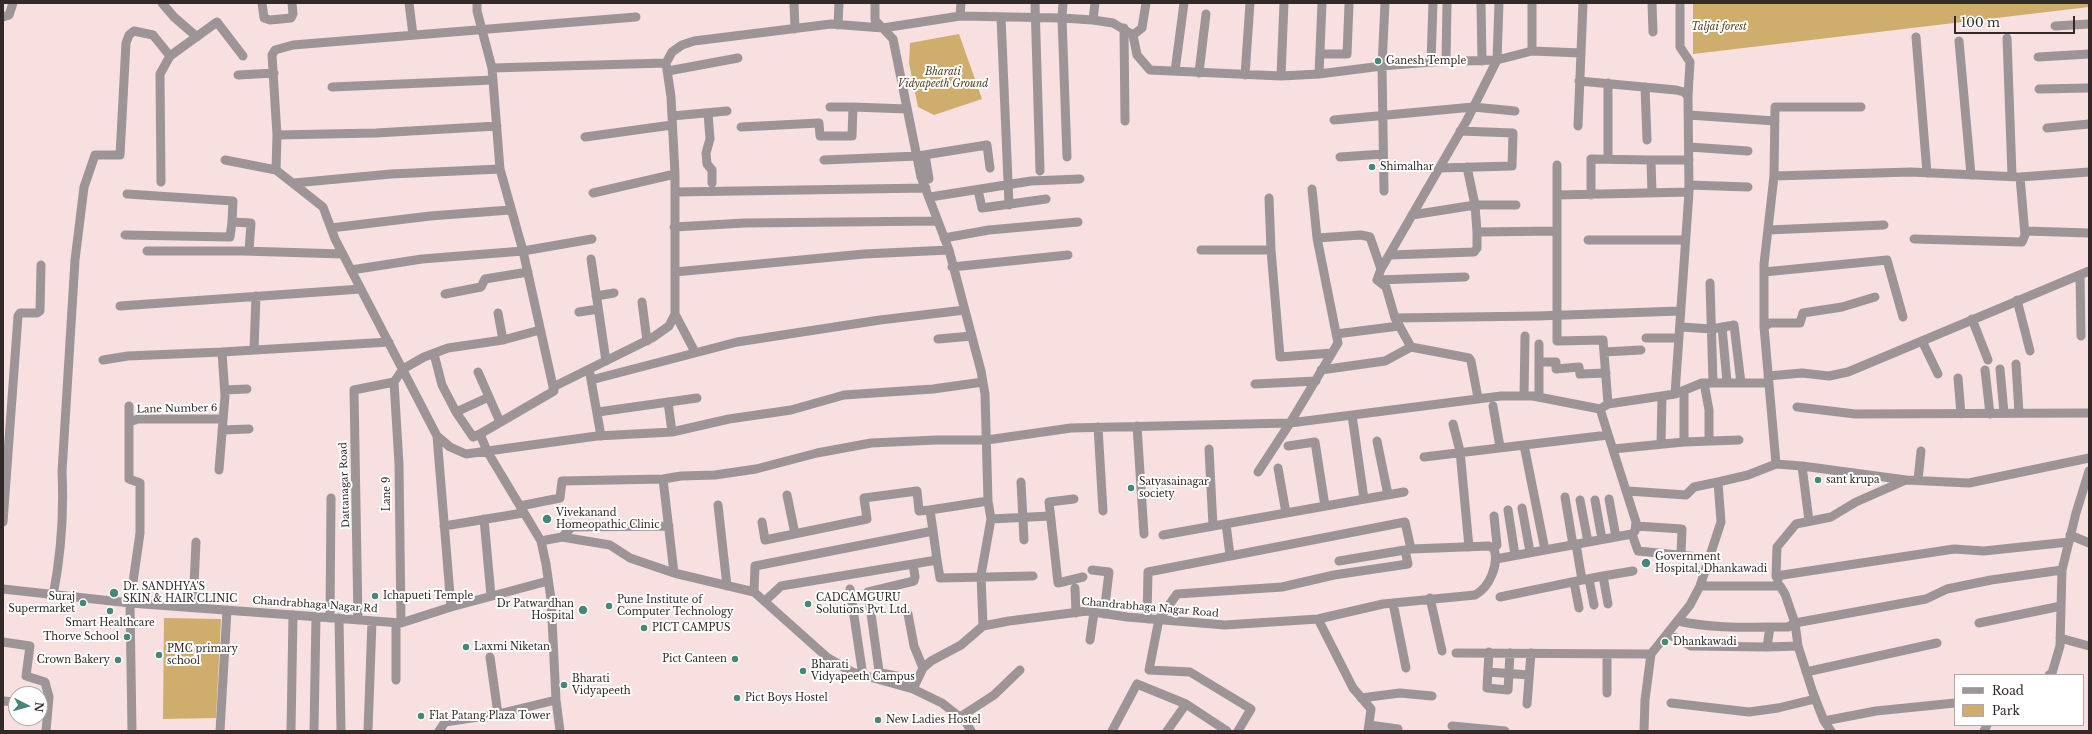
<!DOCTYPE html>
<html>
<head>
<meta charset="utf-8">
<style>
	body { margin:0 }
	#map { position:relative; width:2092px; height:734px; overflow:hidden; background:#f7e0df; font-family:"Libre Baskerville",serif }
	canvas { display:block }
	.frame { position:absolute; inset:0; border:4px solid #322a29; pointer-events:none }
	.legend { position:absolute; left:1954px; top:674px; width:130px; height:52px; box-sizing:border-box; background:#fff; border:1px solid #adaaa9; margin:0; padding:5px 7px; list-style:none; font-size:12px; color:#322a29 }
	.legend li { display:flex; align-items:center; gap:8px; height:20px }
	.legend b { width:20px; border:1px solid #adaaa9 }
	.north { position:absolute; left:8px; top:686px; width:40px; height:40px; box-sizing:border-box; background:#fff; border:1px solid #adaaa9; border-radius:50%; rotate:96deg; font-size:11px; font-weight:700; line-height:16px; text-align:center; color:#322a29 }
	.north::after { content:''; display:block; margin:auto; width:14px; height:18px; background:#458778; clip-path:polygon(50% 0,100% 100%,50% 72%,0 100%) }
	.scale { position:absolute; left:1954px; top:16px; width:121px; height:18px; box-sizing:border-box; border:2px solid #322a29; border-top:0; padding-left:5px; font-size:12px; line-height:14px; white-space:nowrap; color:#322a29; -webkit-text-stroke:3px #fff; paint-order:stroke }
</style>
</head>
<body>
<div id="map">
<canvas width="2092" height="734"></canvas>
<div class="frame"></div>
<ul class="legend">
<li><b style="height:5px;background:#9d9498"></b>Road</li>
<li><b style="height:11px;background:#cfae6d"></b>Park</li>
</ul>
<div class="north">N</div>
<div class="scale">100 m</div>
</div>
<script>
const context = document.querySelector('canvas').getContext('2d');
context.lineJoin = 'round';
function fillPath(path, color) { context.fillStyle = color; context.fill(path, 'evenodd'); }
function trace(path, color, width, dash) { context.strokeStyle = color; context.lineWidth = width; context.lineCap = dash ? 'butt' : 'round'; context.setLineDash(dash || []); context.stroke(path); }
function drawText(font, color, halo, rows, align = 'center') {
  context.font = font + ' "Libre Baskerville",serif'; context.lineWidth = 4; context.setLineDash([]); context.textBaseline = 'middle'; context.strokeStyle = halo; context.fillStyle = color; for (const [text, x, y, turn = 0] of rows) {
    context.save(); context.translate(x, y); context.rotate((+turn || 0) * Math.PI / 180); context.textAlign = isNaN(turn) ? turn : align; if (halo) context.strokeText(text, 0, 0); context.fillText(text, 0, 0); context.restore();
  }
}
fillPath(new Path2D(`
	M1693,3H2089V7L1693,54Z
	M959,34L982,99L934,115L918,107L909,63L910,43Z
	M164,618L221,619L216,718L163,719Z`), '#cfae6d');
trace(new Path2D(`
	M162,3L174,17L197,37
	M262,3L264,18L270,20L291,18L293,14L292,3
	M409,3L413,35
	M477,3V11L492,68L500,169L523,251L554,391L480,434L487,451L541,541L546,564L551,599L556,700L560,731
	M794,3L795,29
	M875,3V20L893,39L921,177L949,250L981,371L985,394L988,501L991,519L981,575L983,626
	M1035,3L1040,171
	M1063,3L1062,18L1067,157
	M1481,3L1482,61
	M1652,3L1653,32
	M1680,3V47L1690,62L1688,96
	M960,16L961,3
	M3,17L9,15L13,3
	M636,17L293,45L275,50L272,55L277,135L276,170L323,207L335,239L437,436L450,447L466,454L597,436L672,432L729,419L791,410L844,395L933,389L983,382
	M1001,17L1009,205
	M1093,20L1095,3
	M838,25L839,3
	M2055,26L2089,24
	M1124,28L1125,121
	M1133,35L1142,28L1146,3
	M1916,37L1927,173
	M2007,38L2012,175
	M1959,41L1971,175
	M1532,51V3
	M1320,54H1347L1349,5
	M2038,57L2089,54
	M1446,61L1447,3
	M1431,62L1433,3
	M492,68L666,63
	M668,71L738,58
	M1175,71L1184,3
	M1199,73L1206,14
	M1319,74L1322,3
	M238,75L274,73
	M1245,75L1250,3
	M1281,76L1284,3
	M1579,81L1676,90L1684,92L1688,96L1689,192L1675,394
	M1608,83V159
	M332,87L493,80
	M1645,87L1647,140
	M2039,89L2089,88
	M830,107H853
	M708,113L710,139L706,153L707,164L712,170V183
	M1689,115L1775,121
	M672,116L727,111
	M1334,120L1473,107L1515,111
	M1578,126L1583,3
	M741,127L819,123L820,136H852L853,107L907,109
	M2047,128L2089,124
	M277,135L376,133L497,126
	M585,137L672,125
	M1689,147L1748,151
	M925,155L929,179
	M1340,157L1383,154
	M225,160L276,170
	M824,160L918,156L987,145L990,168
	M1651,160H1689
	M1557,165V341L1603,340L1608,404
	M1467,167L1475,205L1477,232
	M1439,168L1512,166L1513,133L1460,131
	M1774,176L1911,172L2020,177L2089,172
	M161,182L160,74L170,56L217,22L243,56
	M294,183L391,174L500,169
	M1689,185L1748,187
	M978,190L982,208L1046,199
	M1384,191L1382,66L1385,3
	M675,192L926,188
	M593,193L675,174
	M127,194L233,201L232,222
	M1557,195L1689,192
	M1591,195V159L1651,160L1652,193
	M930,197L1031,181L1080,179
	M1269,198L1271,250L1280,357L1332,353
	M1412,215L1475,205H1516
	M674,227L745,223L938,221
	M331,228L430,216L510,210
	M1768,230L1884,225
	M2025,231L2089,233
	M125,235L230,237L232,222L251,223L249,251
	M944,238L989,230L1078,222
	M1317,238L1361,235L1370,237L1381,269
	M1914,239L2022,242L2025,235L2020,177
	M1588,240H1685
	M1201,250H1271
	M147,251H243L343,254
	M1389,255L1474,252L1477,248V232L1557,231
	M591,259L606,361
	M952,267L1068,255
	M351,270L422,259L523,251L592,239
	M675,272L864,254L949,250
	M1764,272L1887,260L1903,317
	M2080,275L2081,336
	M1377,280L1381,269L1467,120L1497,60L1499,3
	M1377,280L1386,287L1395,318L1411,347L1469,358L1471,361L1478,398
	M1377,280L1465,277
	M1710,283L1713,382
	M445,294L481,287L485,279L528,272
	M596,296L614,293
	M2017,300L2030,351
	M642,302L647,341
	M120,306L361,289
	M579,312L598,309
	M498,313L503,340
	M675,314L695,352
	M1395,318L1537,316L1680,311
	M1972,319L1988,360
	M1681,327L1712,329L1734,325L1741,383
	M1722,327L1727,382
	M1764,327L1770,323H1800L1803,313L1842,307L1875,297
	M1336,334L1399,326
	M1646,338H1679
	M938,339L972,336
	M1922,341L1938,374
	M1539,344V397
	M254,350L256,296
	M1604,352L1641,350
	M434,354L442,385L456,412
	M103,360L128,356L222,352L389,342
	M1539,362H1556V369L1579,367L1580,374L1606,373
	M2016,364L2019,413
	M2000,369L2004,413
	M1321,370L1385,361L1411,347
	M1985,370L1990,414
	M478,372L500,422
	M590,374L601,436
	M1768,376L1802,373L1829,376L1848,372L2089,271
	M1958,378L1961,414
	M591,380L737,342L880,320L965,310
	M1704,383L1709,410V441
	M1255,384L1316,381
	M553,387L652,338L669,326L675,314V174L671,97L666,63L672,52L682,45L694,41L831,24L883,28L960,16L1062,18L1093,20L1113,23L1133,35L1137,55L1150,70L1281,76L1319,74L1382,66L1431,62L1497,60L1532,51L1581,53
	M225,390L247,389
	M1684,391V442
	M1524,396L1525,336
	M668,402L672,432
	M129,406V479L140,483V533L130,603L132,731
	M1493,406L1500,447
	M1797,407L1855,414L2089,413
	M1600,409L1636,522L1635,531L1632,534
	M598,412L697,398
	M1352,415L1364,499
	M129,422L138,419H223
	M1453,424L1460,451L1469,547
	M1137,426L1144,534
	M1098,427L1103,511
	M222,430L249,429
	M480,434L473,437L456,412L489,397
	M437,436L451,607
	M1377,441L1388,495
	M1661,444L1662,396
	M1524,445L1545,550
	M1288,446L1315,442L1325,506
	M1209,449L1213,526
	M1613,449L1684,442L1739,440
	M1424,457L1608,435
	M1776,464L1764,327V264L1774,176L1775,107H1861
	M1776,464L1802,466
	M1278,468L1286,513
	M219,470L225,396L222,352
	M1258,472L1290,423L1338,343L1317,238L1312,189
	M663,479L674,573
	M1918,480L1921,451
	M1021,482L1024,540
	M1628,491L1686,495L1694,487L1718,482
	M787,495L795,534
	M1565,497L1573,545
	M1074,499L1049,502L1058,583L1083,577
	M1609,499L1616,537
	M1580,500L1588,542
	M1595,500L1602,539
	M718,505L727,586
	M520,506L560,498L562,481L663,479L681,476L715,475L756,469L817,453L871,443L936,440H987L1071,428L1290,423L1501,396H1533L1600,409L1608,404L1675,394L1702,383H1768
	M1522,508L1530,552
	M1508,510L1515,555
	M1494,516L1497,545L1494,549
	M484,519L491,596
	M991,519L1050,516
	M1809,521L1802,466L1906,480L1969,483L2089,458
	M3,522L18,316L20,313H37L40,311L41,265
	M762,522L765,540L867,519L864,498L917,491L919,511L930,510
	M1226,524L1230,555
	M444,526L523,513
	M1636,526L1682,529L1681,555
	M1632,534L1638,551L1709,558
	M1163,535L1404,492
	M2070,535L2089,543
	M562,537L572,527L669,526
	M541,541L562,537L610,545L630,558L674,573L754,592L828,658L852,672L913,689L942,703L966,722L971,731
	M1496,559L1632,534
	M937,560L940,578L1033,576
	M1339,561L1405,550
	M913,564L915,577L914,581L868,592L879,671L881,673L917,680
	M1092,570L1109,572L1104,614
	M1603,576L1633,571
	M1776,576L1954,549L1984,551L2069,542
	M1589,579L1594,605
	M1582,580L1603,576L1608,604
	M1778,580L1776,576L1777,547L1796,524L1831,517L1856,502L1906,480
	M1574,582L1579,608
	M1700,586H1780L1785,594L1795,623L1798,646L1813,693L1824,721L1876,711L1955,703
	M1075,588L1076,613
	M3,589L130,603L401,623L451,607L548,581
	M850,589L863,676
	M754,592L755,566L933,531L930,510L988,501
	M53,596C61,555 64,513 62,472L75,260L84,187L95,155H120L126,43L129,35L134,31L153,35L170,56
	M1500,597L1582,580L1576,544
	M1430,598L1442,651
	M765,601L781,586L937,560L933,531
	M1393,603L1406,668
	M193,607L196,542
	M908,614L914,646L923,668
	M330,618L331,498
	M339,618L341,731
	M1147,619L1148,572L1405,522L1411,549L1405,550L1408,564L1334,575L1282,587L1177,594L1159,619L1149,670L1190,672L1251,709L1238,731
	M1318,619L1353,688L1371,709L1368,731
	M358,620L354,390L394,382
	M1678,621C1714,629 1751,627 1788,627L1795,623L1926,599L1947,589L1991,580L2062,570
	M396,623V680
	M401,623L399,464L394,382L403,369L424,357L448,348L503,340L540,330
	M1979,623L2061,606
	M1770,627L1767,647L1798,646
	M1668,634L1691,646L1767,647
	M2060,638L2089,646
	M1090,640L1094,612
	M3,642L30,646L26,676L45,682L49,697L46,731
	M1489,652L1487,688L1508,690L1510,653
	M1456,653L1651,654
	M490,657L498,714
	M1488,672L1529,675
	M1806,672L1937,643
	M2049,675L2052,673L2060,646L2062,570L2076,513L2089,471
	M913,689L923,668L931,661L961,645L983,626L1009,621L1087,611L1127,617L1225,625L1318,619L1383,604L1475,595C1490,587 1499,564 1494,549L1489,546L1411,549
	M1607,693V654
	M1361,698L1400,693L1432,696
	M3,701L16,702
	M1671,703L1749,712L1778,708L1815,699
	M1527,704L1531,653
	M960,717L994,695L1020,670
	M1824,721L1831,731
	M1369,725L1398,729
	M1452,726L1505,731
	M220,731L227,610
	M291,731L293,615
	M314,731L316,616
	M368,731L372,621
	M439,731L445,722L498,714L556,700
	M1112,731L1137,684L1186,704L1227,731
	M1167,731L1186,704
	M1644,731L1645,700L1651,654L1690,605L1700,586L1721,522L1718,482L1748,475L1776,464
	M1984,731L1987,725`), '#9d9498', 9);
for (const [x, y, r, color] of [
	[1378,61,4,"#458778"],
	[1372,167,4,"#458778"],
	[1818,480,4,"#458778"],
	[1131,488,4,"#458778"],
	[547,519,5,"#458778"],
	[1646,563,5,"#458778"],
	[114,593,5,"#458778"],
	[375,596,4,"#458778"],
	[83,603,4,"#458778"],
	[808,604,4,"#458778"],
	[609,606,4,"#458778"],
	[583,610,5,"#458778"],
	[110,611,4,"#458778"],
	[644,628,4,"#458778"],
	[127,637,4,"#458778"],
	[1665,642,4,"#458778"],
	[466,647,4,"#458778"],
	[159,655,4,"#458778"],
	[735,659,4,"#458778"],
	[118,660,4,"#458778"],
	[803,671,4,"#458778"],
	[564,685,4,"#458778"],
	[737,698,4,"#458778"],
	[421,716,4,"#458778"],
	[878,720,4,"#458778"]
]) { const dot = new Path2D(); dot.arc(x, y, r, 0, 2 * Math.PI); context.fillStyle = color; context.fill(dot); trace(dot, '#fff', 1.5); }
drawText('italic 10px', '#53421f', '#fff', [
	["Taljai forest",1719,27],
	["Bharati",943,72],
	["Vidyapeeth Ground",943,84]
]);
drawText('10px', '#322a29', '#fff', [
	["Ganesh Temple",1386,61],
	["Shimalhar",1380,167],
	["sant krupa",1826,480],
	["Satyasainagar",1139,482],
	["society",1139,494],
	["Vivekanand",556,513],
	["Homeopathic Clinic",556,525],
	["Government",1655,557],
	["Hospital, Dhankawadi",1655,569],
	["Dr. SANDHYA'S",123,587],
	["SKIN & HAIR CLINIC",123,599],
	["Ichapueti Temple",383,596],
	["Suraj",75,597,"right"],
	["Supermarket",75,609,"right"],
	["CADCAMGURU",816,598],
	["Solutions Pvt. Ltd.",816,610],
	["Pune Institute of",617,600],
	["Computer Technology",617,612],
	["Dr Patwardhan",574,604,"right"],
	["Hospital",574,616,"right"],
	["Smart Healthcare",110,623,"center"],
	["PICT CAMPUS",652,628],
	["Thorve School",119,637,"right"],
	["Dhankawadi",1673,642],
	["Laxmi Niketan",474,647],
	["PMC primary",167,649],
	["school",167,661],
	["Pict Canteen",727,659,"right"],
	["Crown Bakery",110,660,"right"],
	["Bharati",811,665],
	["Vidyapeeth Campus",811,677],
	["Bharati",572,679],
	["Vidyapeeth",572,691],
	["Pict Boys Hostel",745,698],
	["Flat Patang Plaza Tower",429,716],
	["New Ladies Hostel",886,720]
], 'left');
drawText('10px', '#322a29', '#fff', [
	["Lane Number 6",177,409,-1],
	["Dattanagar Road",345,485,-92],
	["Lane 9",387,494,-90],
	["Chandrabhaga Nagar Rd",315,605,4],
	["Chandrabhaga Nagar Road",1150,608,5]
]);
</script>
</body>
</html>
